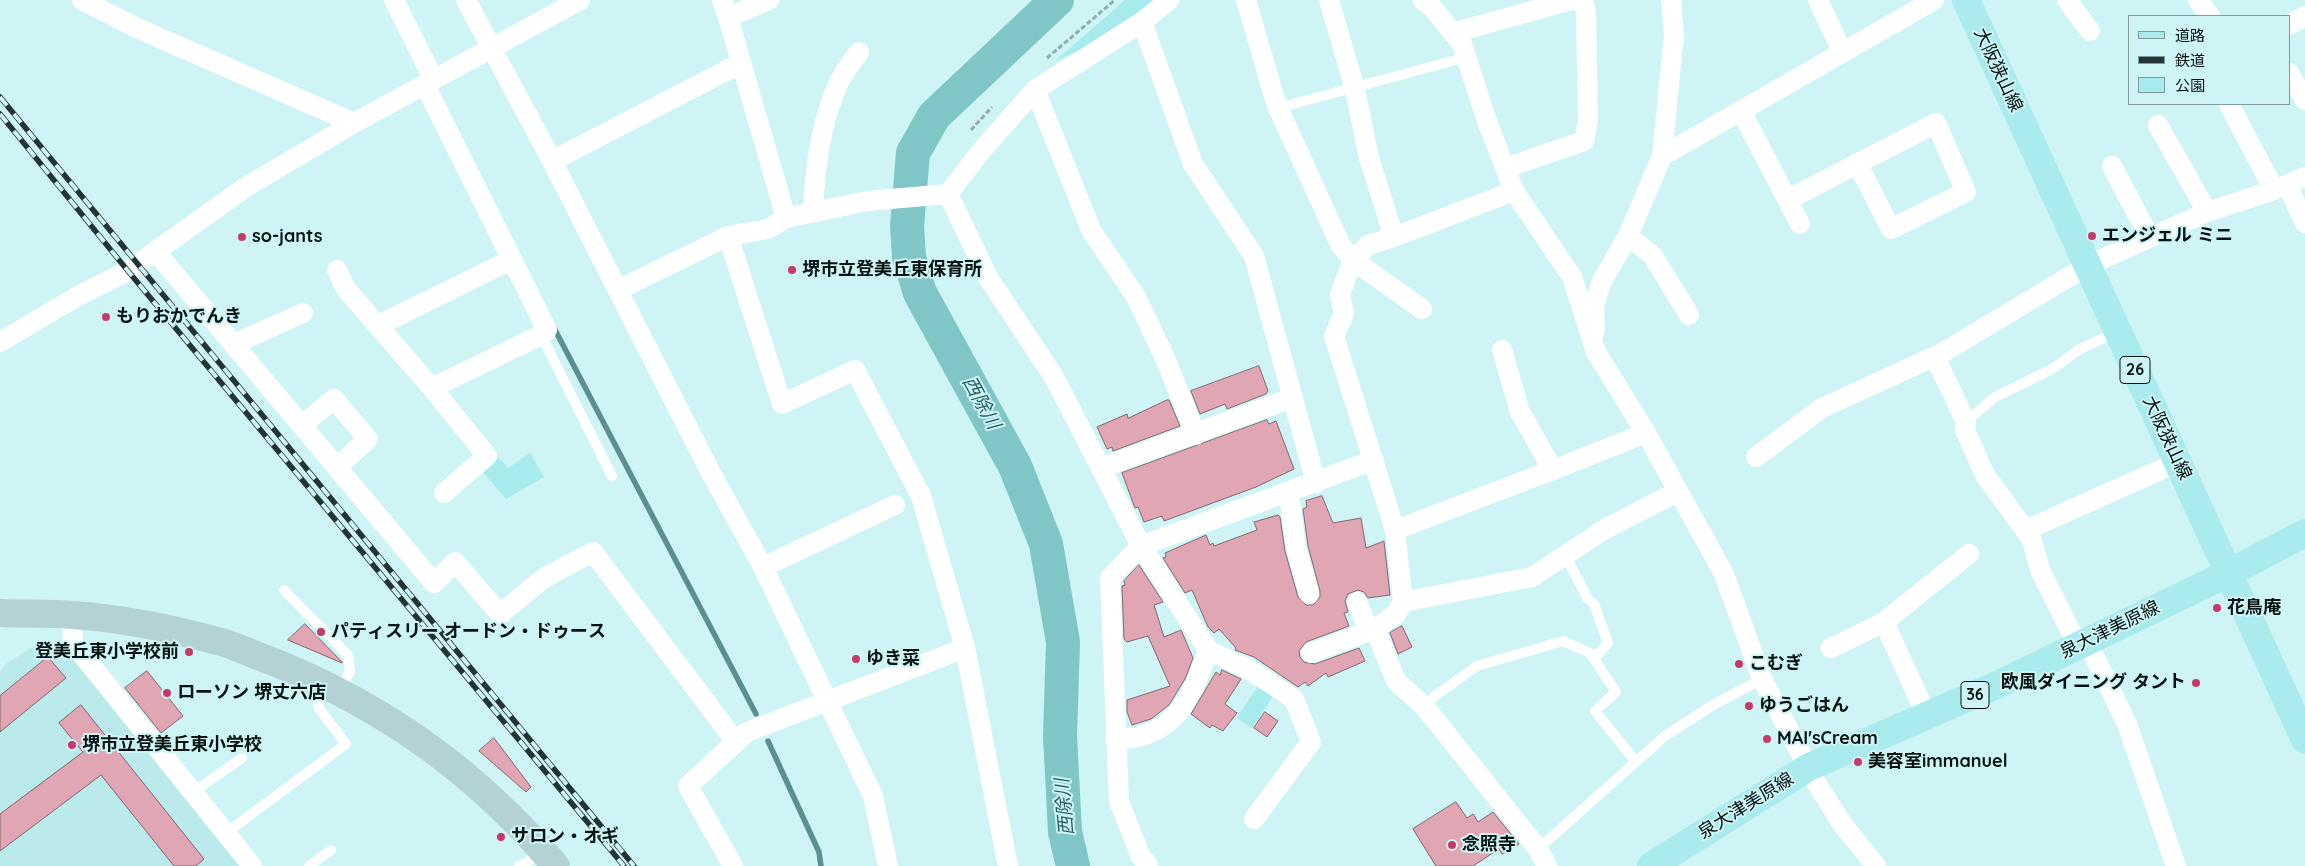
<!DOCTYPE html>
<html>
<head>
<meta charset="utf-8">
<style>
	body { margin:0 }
	#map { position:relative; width:2305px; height:866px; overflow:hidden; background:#cef4f5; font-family:Quicksand,"Noto Sans JP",sans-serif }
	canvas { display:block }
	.legend { position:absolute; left:2128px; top:15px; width:162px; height:90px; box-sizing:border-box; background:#cef4f5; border:1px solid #7e9a9a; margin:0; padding:6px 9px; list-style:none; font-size:15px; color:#051212 }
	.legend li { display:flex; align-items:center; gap:10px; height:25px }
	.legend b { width:25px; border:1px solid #7e9a9a }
</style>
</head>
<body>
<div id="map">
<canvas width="2305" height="866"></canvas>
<ul class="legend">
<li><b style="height:6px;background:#aaeced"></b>道路</li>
<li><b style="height:6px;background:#233434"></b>鉄道</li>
<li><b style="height:14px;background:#a7ebec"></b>公園</li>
</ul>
</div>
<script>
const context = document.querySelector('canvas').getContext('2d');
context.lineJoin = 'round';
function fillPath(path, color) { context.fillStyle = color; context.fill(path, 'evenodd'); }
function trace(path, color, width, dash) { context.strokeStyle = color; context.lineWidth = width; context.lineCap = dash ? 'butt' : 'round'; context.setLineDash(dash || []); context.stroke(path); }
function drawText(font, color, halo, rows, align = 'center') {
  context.font = font + ' Quicksand,"Noto Sans JP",sans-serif'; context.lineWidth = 4; context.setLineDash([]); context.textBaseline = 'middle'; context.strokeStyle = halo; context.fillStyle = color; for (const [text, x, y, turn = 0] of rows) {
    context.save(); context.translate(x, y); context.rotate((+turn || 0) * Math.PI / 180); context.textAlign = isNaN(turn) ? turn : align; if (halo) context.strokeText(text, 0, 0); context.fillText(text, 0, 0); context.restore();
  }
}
fillPath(new Path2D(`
	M39,643L63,646L240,866H0V672L7,663Z`), '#baeaea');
fillPath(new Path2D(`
	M1125,0H1157L1082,49L1055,61Z
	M530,453L544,477L506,499L482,471L499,458L508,468Z
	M1258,686L1273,696L1252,728L1237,718Z`), '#a7ebec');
trace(new Path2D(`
	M553,326L756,714
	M768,741L819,852L821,866`), '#5b9091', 5.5);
trace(new Path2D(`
	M1057,0L934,116L913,153L907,226L909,257L920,293L1015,466L1046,544L1063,642L1060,736L1065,832L1073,866`), '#80c6c7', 34);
const building = new Path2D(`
	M1259,366L1268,391L1266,394L1227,409L1225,404L1200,414L1191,391Z
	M1167,400H1169L1180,426L1113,451L1112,447L1107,449L1097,427L1127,414L1128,418Z
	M1267,420L1269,424L1276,421L1294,469L1256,487L1164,521L1162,516L1144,522L1138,507L1135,508L1122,473Z
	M1322,496L1333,523L1361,518L1366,548L1384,541L1390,595L1368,598L1364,592L1358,590L1348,594L1345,601L1348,612L1344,613L1349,626L1306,642L1299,651L1300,657L1304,662L1315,664L1359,648L1365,661L1328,677L1326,673L1308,686L1305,682L1298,687L1254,657L1235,650L1236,648L1219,629L1214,633L1208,627L1192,590L1185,593L1163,558L1166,557L1165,553L1206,535L1210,545L1213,543L1214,546L1257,530L1254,522L1278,515L1280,517L1285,551L1298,597L1306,605H1313L1320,597V591L1308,546L1303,509L1307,507L1306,501Z
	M1139,565L1163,602L1154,605L1164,637L1181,630L1193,658L1185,679L1169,705L1151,719L1132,725L1127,712V700L1170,686L1148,636L1127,642L1124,639L1122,586L1125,585L1124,581Z
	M305,624L342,662V663L288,640Z
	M1402,626L1412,647L1398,654L1390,633Z
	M48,657L66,678L0,732V696Z
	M1222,670L1241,679L1225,704L1237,713L1223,731L1212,725L1210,728L1191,714L1216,672L1220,675Z
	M147,671L183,716L161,733L125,688Z
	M81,705L204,859L196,866H174L101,775L0,851V814L83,752L59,723Z
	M1265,712L1278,721L1267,737L1254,728Z
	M494,738L531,787L526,792L479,751Z
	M1456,802L1467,818L1473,814L1478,822L1493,812L1519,844L1502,854L1499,849L1473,866H1436L1413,829Z`);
fillPath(building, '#e0a6b3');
trace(building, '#83666c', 1);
trace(new Path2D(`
	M1047,58L1115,0
	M971,130L992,107`), '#8fadae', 3, [5, 2.5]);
trace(new Path2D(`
	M1278,108L1467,57
	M541,335L612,476
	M1966,422L1995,397L2052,369L2080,349L2117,332
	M1565,555L1588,599L1594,604L1608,643L1594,659
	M284,590L348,655L350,671L340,691
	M1425,707L1435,696L1477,666L1563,641L1590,653L1616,692L1595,711L1636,762
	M193,792L242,758
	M226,833L346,744L318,707L326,686
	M1538,849L1665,736L1713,705L1762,679
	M309,866L331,850
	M519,866L527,863L539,850`), '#fff', 10);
trace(new Path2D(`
	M82,0L137,28L354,123
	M394,0L434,80
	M466,0L552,161L712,475L763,567L873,796L888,866
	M722,0L728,17
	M769,0L728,17L786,218L867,201L948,194
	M1246,0L1276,103L1340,244L1353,260L1422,309
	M1329,0L1355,89L1369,158L1394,237
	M1423,0L1432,7L1462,44L1487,121L1514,191L1572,277L1596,352L1646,433L1724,574L1762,679L1817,784L1843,825L1876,866
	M1818,0L1842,51
	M2067,0L2090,31
	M2198,0L2210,16
	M1142,22L1193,164L1254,256L1316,483
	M2289,25L2305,16
	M1453,33L1571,0
	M2289,73L2305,100
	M425,85L547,330L541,335L432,388
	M1035,90L1091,230L1136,297L1165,358L1196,435
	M2229,104L2274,190
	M1741,111L1800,224
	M2158,125L2207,212
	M1662,156L1674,35L1671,0
	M552,161L741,63
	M2112,166L2150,238
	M1505,168L1584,141L1588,121L1586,13L1583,0
	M2287,185L2305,223
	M1514,191L1394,237L1368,245L1353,260L1340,294L1344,314L1334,336L1395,530L1403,602L1396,614L1375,629L1396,681L1425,707L1538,849L1547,866
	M1789,199L1936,123L1966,192L1891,229L1857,163
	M813,212C815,169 820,125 838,84C843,73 852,62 859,52
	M728,236L768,229L786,218
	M1628,236L1653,256L1689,315
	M156,252L434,583L455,562L500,614L544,578L593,552L736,742
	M337,270L346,289L432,388L487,456L444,493
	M618,290L728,236L782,404L855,370L921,496L965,648L1008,866
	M379,325L511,260
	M1595,330L1594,306L1602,281L1628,236L1662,156L1934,0
	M0,342L78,296L128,271L246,187L354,123L580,0
	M234,344L303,313
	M1502,350L1520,412L1553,470L1646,433
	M1935,357L1966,422L1965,430L1985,475L2031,538L2041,572L2078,646
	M302,425L334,399L368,439L337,467
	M1756,457L1822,408L1942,353L2087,266L2207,212L2274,190L2305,177
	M1101,468L1292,398
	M1289,493L1296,548L1309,594
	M1395,530L1553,470
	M2026,530L2178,462
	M763,567L895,505
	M1357,602L1369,631
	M1403,602L1532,577L1605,529L1677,492
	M72,615L73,643L252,866
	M1884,622L1927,716
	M2087,641L2127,724L2176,866
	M1831,648L1884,622L1969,554
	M1311,653L1375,629
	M1115,739C1173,740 1193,698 1208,650
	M1254,819L1311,742L1294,699L1250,670L1208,650L1141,546L1374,460
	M733,866L688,786L747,732L965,648
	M1148,866L1140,855L1119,801L1110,578L1141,546L1054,377L989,279L948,194L982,150L1035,90L1142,22L1169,0`), '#fff', 20);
trace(new Path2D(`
	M0,613C24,614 48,613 72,615C121,618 173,629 221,642C239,647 256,656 274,662C387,708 477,773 556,866`), '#b4d2d3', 28);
trace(new Path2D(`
	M1966,0L2305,740
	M1651,866L1809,767L1997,685L2229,573L2305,533`), '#aaeced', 28);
const rail = new Path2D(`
	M0,97L634,866
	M0,114L128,271L624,866`);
trace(rail, '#233434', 5.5);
trace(rail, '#cef4f5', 4, [11]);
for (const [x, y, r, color] of [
	[2092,236,5,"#c6396b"],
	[242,237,5,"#c6396b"],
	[792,270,5,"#c6396b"],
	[106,317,5,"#c6396b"],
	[2217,608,5,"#c6396b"],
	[321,632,5,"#c6396b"],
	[189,652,5,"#c6396b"],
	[856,659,5,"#c6396b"],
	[1739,664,5,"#c6396b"],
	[2196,683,5,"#c6396b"],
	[167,693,5,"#c6396b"],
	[1749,706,5,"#c6396b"],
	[1767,739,5,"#c6396b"],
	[72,745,5,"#c6396b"],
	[1858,762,5,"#c6396b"],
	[501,837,5,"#c6396b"],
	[1452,845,5,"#c6396b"]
]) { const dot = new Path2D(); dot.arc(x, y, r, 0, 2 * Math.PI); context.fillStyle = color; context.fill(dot); trace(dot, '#cef4f5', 2); }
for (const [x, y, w] of [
	[2135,370,30],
	[1975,695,28]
]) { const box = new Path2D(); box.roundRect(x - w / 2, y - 13.5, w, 27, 4); context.fillStyle = '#cef4f5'; context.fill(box); trace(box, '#051212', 1); }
drawText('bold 16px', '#051212', null, [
	["26",2135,370],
	["36",1975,695]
]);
drawText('18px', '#051212', '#cef4f5', [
	["大阪狭山線",1998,70,65],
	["大阪狭山線",2167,438,65],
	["泉大津美原線",2110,630,-26],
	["泉大津美原線",1746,806,-32]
]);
drawText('bold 18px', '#051212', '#cef4f5', [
	["エンジェル ミニ",2102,236],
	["so-jants",252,237],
	["堺市立登美丘東保育所",802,270],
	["もりおかでんき",116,317],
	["花鳥庵",2227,608],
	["パティスリー オードン・ドゥース",331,632],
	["登美丘東小学校前",179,652,"right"],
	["ゆき菜",866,659],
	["こむぎ",1749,664],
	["欧風ダイニング タント",2186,683,"right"],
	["ローソン 堺丈六店",177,693],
	["ゆうごはん",1759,706],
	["MAI'sCream",1777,739],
	["堺市立登美丘東小学校",82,745],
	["美容室immanuel",1868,762],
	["サロン・オギ",511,837],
	["念照寺",1462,845]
], 'left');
drawText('italic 19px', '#266162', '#cef4f5', [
	["西除川",981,403,61],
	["西除川",1065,807,-95]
]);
</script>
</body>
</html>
